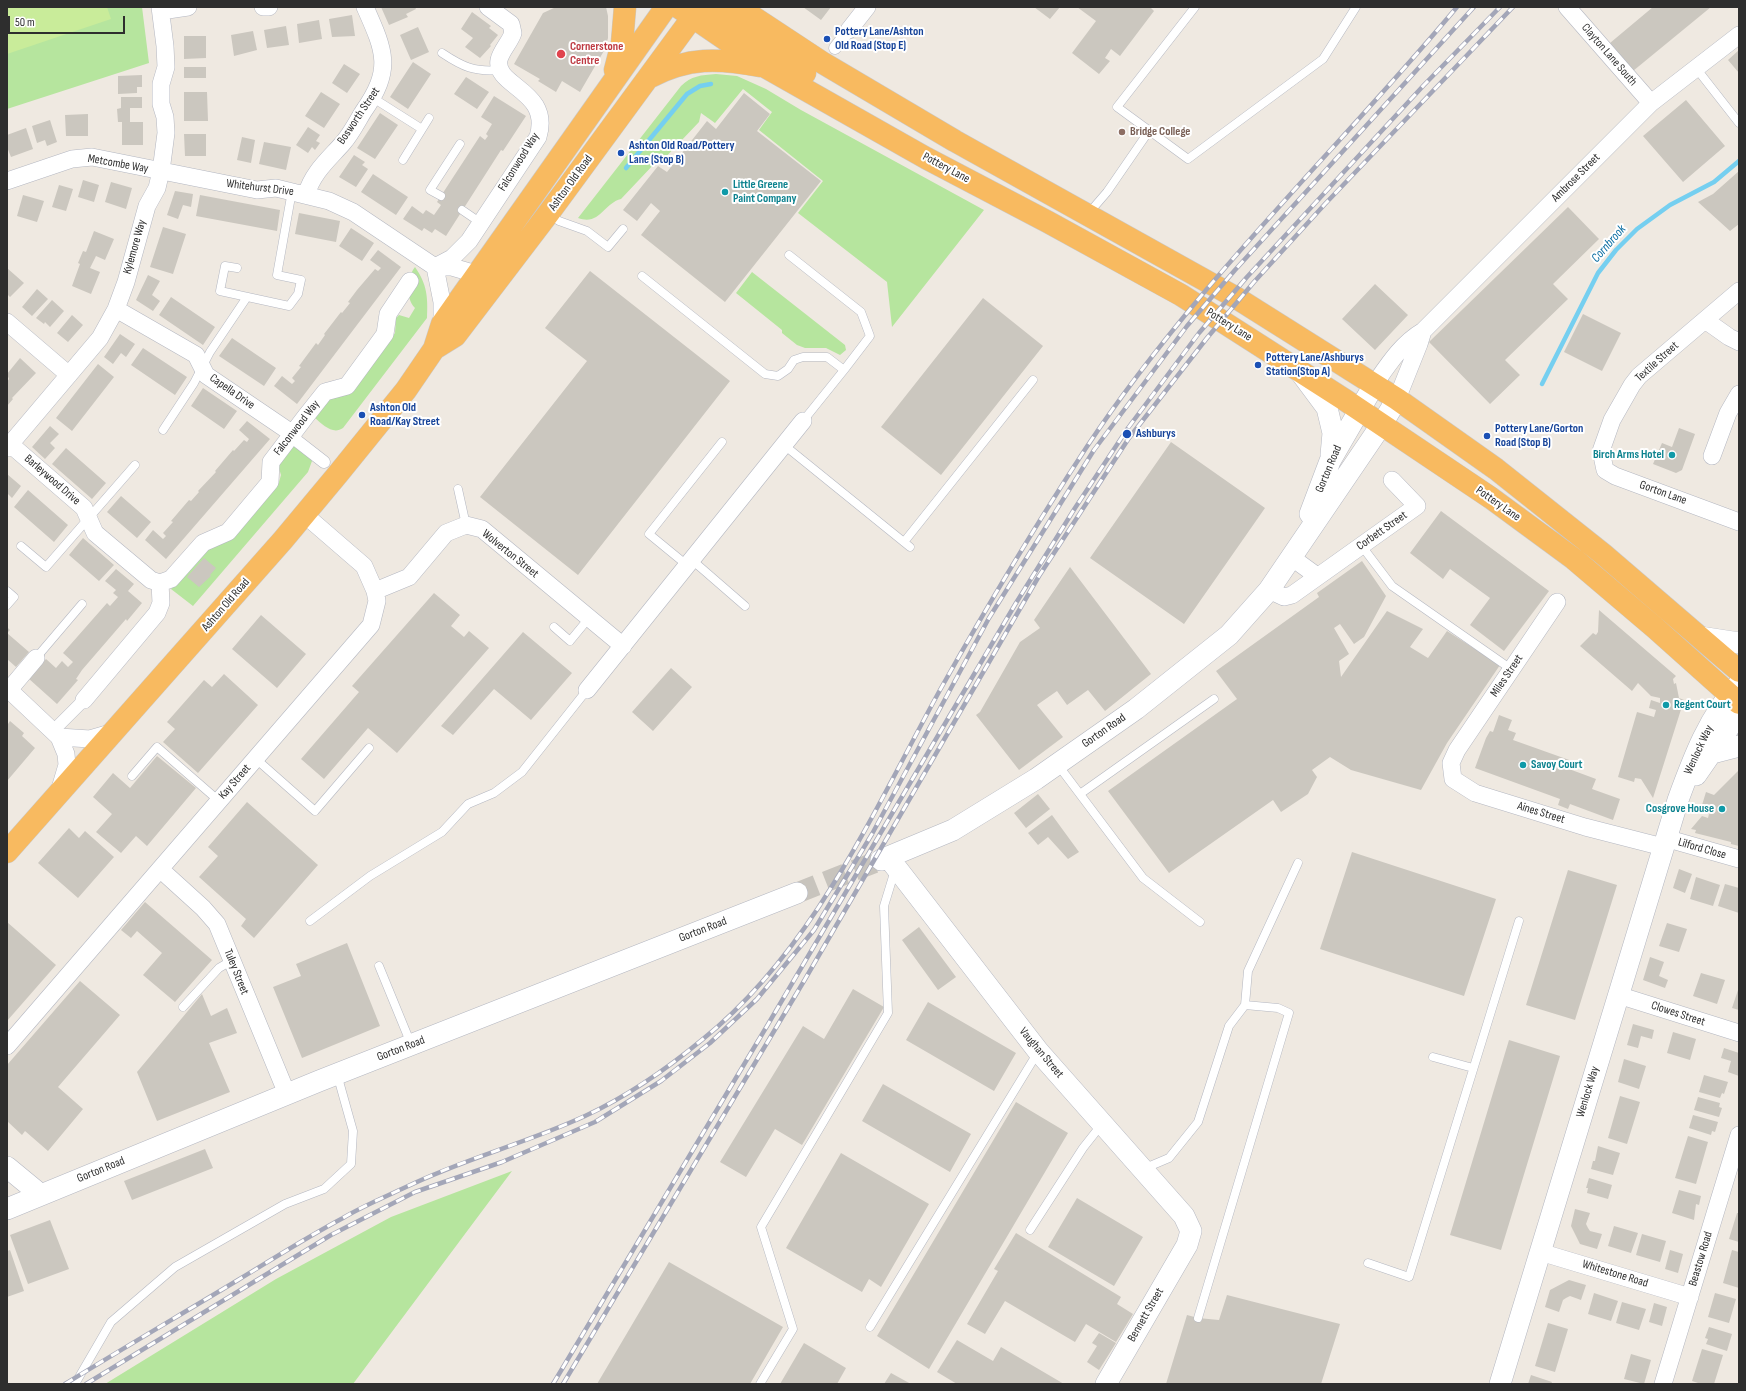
<!DOCTYPE html>
<html>
<head>
<meta charset="utf-8">
<style>
	body { margin:0 }
	#map { position:relative; width:1746px; height:1391px; overflow:hidden; background:#efe9e1; font-family:"Sofia Sans Condensed",sans-serif }
	canvas { display:block }
	.frame { position:absolute; inset:0; border:8px solid #2e2e2e; pointer-events:none }
	.scale { position:absolute; left:8px; top:16px; width:117px; height:18px; box-sizing:border-box; border:2px solid #2e2e2e; border-top:0; padding-left:5px; font-size:12px; line-height:14px; white-space:nowrap; color:#2e2e2e; -webkit-text-stroke:3px #fff; paint-order:stroke }
</style>
</head>
<body>
<div id="map">
<canvas width="1746" height="1391"></canvas>
<div class="frame"></div>
<div class="scale">50 m</div>
</div>
<script>
const context = document.querySelector('canvas').getContext('2d');
context.lineJoin = 'round';
function fillPath(path, color) { context.fillStyle = color; context.fill(path, 'evenodd'); }
function trace(path, color, width, dash) { context.strokeStyle = color; context.lineWidth = width; context.lineCap = dash ? 'butt' : 'round'; context.setLineDash(dash || []); context.stroke(path); }
function drawText(font, color, halo, rows, align = 'center') {
  context.font = font + ' "Sofia Sans Condensed",sans-serif'; context.lineWidth = 4; context.setLineDash([]); context.textBaseline = 'middle'; context.strokeStyle = halo; context.fillStyle = color; for (const [text, x, y, turn = 0] of rows) {
    context.save(); context.translate(x, y); context.rotate((+turn || 0) * Math.PI / 180); context.textAlign = isNaN(turn) ? turn : align; if (halo) context.strokeText(text, 0, 0); context.fillText(text, 0, 0); context.restore();
  }
}
fillPath(new Path2D(`
	M7,7H142L149,63L7,109Z
	M716,74L737,76L766,89L801,110L984,210L892,327L887,282L798,213L823,181L759,130L772,112L743,89L715,123L701,113L699,122L661,162L655,163L621,199C604,203 600,226 578,218L681,86C691,76 701,75 716,74Z
	M415,267C427,284 428,297 427,318L343,428C333,435 323,425 315,418L330,398L352,390L395,333L396,318L399,315L409,318L415,308C405,298 407,277 415,267Z
	M752,272L845,345L846,350L840,355L826,348H805L797,345L782,333V330L736,293Z
	M294,444L310,457L312,461L308,472L193,606L171,589L206,547L230,539L279,482L281,475L278,465Z
	M512,1171L353,1384H105L276,1279L391,1217Z`), '#b6e59e');
fillPath(new Path2D(`
	M7,7H107L111,19L7,54Z`), '#c9ec9a');
trace(new Path2D(`
	M626,168L687,94L700,86L711,84
	M1542,384L1598,273L1616,250L1637,229L1670,205L1714,182L1739,161`), '#75cff0', 4.5);
fillPath(new Path2D(`
	M381,7H415L416,9L406,14L408,17L389,25Z
	M556,7H606L608,16V38L605,49L580,92L562,81L556,92L538,81L540,79L514,64L543,13Z
	M803,7H831L821,20Z
	M1034,7H1060L1050,19Z
	M1077,7H1150L1154,11L1120,56L1111,49L1105,58L1110,61L1099,74L1072,53L1096,21Z
	M1653,7H1711L1633,71L1610,43Z
	M472,12L491,26L489,28L498,35L490,45L491,46L480,58L465,47L473,38L461,29Z
	M352,15L355,36L332,37L329,19Z
	M319,20L322,39L299,43L297,24Z
	M286,26L289,45L267,48L264,30Z
	M418,27L429,52L411,60L400,35Z
	M253,31L257,50L234,56L231,35Z
	M184,36H206V58L184,59Z
	M1739,50V73L1728,60Z
	M413,62L431,74L408,109L390,97Z
	M344,64L360,74L347,93L332,83Z
	M184,67H206V78H184Z
	M142,75V87H137V93L118,94V76Z
	M466,77L489,92L477,109L454,94Z
	M184,92H207L208,121H184Z
	M321,92L340,104L324,128L305,116Z
	M744,93L770,114L757,131L821,181L725,302L641,235L660,211L651,203L637,221L623,210L658,166L667,172L707,121L716,129Z
	M494,96L526,116L503,151L501,150L446,236L435,229L432,233L424,228L422,231L403,219L412,206L423,214L426,210L434,215L441,205L437,202L480,136L485,140L488,136L486,134L492,124L481,117Z
	M121,97H142V108H130V122H143V145H122V122H118L117,109L121,108Z
	M1686,100L1725,146L1683,182L1643,136Z
	M380,113L398,125L375,159L357,148Z
	M88,114V136H66L65,115Z
	M50,120L57,142L47,146L45,140L37,143L32,126Z
	M308,127L320,135L316,141L320,143L315,150L312,147L308,153L296,145Z
	M26,128L33,149L11,157L7,147V135Z
	M184,134H206V156H185Z
	M242,137L255,140L251,163L237,160Z
	M264,142L291,147L286,170L259,164Z
	M354,155L365,162L362,165L368,169L356,187L339,177Z
	M1739,171V224L1730,231L1698,202L1713,194Z
	M373,174L408,197L396,215L361,192Z
	M83,180L99,185L94,202L78,197Z
	M111,182L132,188L126,209L105,202Z
	M59,185L73,189L66,211L52,207Z
	M175,191L193,194L191,207L183,205L178,219L167,215Z
	M23,195L44,201L37,222L17,216Z
	M200,195L280,210L277,231L196,216Z
	M1568,207L1599,239L1553,284L1568,299L1505,360L1520,375L1490,404L1429,342Z
	M299,213L340,221L336,242L295,234Z
	M163,227L186,234L173,274L150,267Z
	M351,228L374,243L362,261L339,246Z
	M94,231L114,239L105,260L96,256L90,268L100,272L91,294L72,286L80,264L78,263L83,251L86,252Z
	M378,250L401,267L297,404L274,386L282,376L292,384L295,381L292,378L301,367L299,366L316,343L318,345L325,335L324,334L341,312L342,313L350,303L348,302L357,290L375,269L378,271L381,268L370,260Z
	M7,268L24,283L10,297L7,294Z
	M590,271L730,381L578,575L480,497L587,361L545,328Z
	M148,275L160,281L152,295L160,301L153,311L136,300Z
	M1375,284L1408,315L1375,350L1342,319Z
	M37,289L48,299L32,316L22,307Z
	M171,297L215,327L203,345L159,315Z
	M983,298L1043,346L941,475L881,427Z
	M52,300L64,311L50,327L45,322L44,324L36,318Z
	M1583,314L1621,333L1602,371L1564,352Z
	M72,315L83,325L68,342L57,333Z
	M120,334L135,344L126,357L121,353L113,364L104,357Z
	M232,338L276,368L264,386L219,356Z
	M143,348L187,377L175,395L131,365Z
	M20,358L36,373L12,398L13,399L7,406V382L9,379L7,374Z
	M98,364L114,377L72,431L56,418Z
	M203,388L237,411L224,429L191,406Z
	M247,421L270,439L166,559L145,540L153,530L163,539L166,536L163,533L173,522L171,521L189,500L191,501L199,492L198,491L216,472L215,471L233,450L234,451L244,440L247,442L249,439L239,430Z
	M50,426L59,434L50,443L55,448L45,459L32,447Z
	M1679,428L1695,434L1682,470L1676,473L1653,464L1662,443L1672,447Z
	M1171,442L1265,508L1184,624L1090,558Z
	M66,448L106,483L92,499L52,464Z
	M7,474L21,486L12,498L7,493Z
	M28,490L68,525L54,542L14,507Z
	M121,496L151,522L137,538L107,512Z
	M1441,511L1549,591L1504,651L1470,625L1490,598L1450,569L1443,579L1410,553Z
	M83,538L114,565L99,581L69,555Z
	M204,558L216,568L210,575L211,576L199,587L187,577Z
	M1362,561L1386,596L1364,637L1354,644L1340,624L1334,628L1349,654L1339,661L1341,677L1387,611L1423,629L1410,647L1428,658L1447,631L1500,665L1447,743L1421,790L1351,770L1330,757L1312,770L1317,777L1308,794L1281,812L1273,800L1169,873L1108,791L1237,699L1216,671L1319,597L1317,593Z
	M1070,567L1151,674L1105,711L1088,690L1067,705L1057,691L1037,705L1063,737L1019,770L976,715L980,712L1020,642L1040,628L1034,620Z
	M116,569L134,584L128,591L142,603L127,621L126,619L82,670L76,679L78,680L57,704L28,678L46,659L56,668L62,661L68,667L73,662L63,653L107,603L110,606L118,597L113,593L116,590L105,581Z
	M434,593L460,615L451,626L464,637L469,631L489,648L397,753L368,728L324,779L301,759L359,692L352,686Z
	M1599,610L1676,676L1673,679L1674,684L1676,683L1679,698L1684,700L1653,798L1641,779L1635,778L1634,782L1618,777L1637,712L1654,717L1656,710L1649,708L1651,700L1660,703V698L1651,696L1638,683L1632,691L1580,646L1593,633L1596,635L1598,632Z
	M261,615L306,654L277,688L232,649Z
	M7,627L10,630L7,633L29,652L16,667L7,659Z
	M523,632L572,673L531,720L494,689L453,735L441,726Z
	M671,668L692,687L653,731L632,712Z
	M224,674L258,705L198,773L163,742L175,729L167,722L204,680L212,687Z
	M1499,715L1512,720L1508,730L1516,733L1513,740L1572,761L1569,769L1596,779L1592,789L1620,799L1613,820L1570,804L1568,809L1558,805L1560,799L1475,768L1486,738L1490,731L1493,732Z
	M10,721L24,733L22,736L35,748L7,781V723L8,724Z
	M157,756L196,788L147,846L136,836L121,853L96,832L112,814L93,797L113,773L130,788Z
	M1739,770V846L1731,844V842L1695,833L1696,830L1691,829L1702,816L1708,818L1709,814L1705,813L1707,806L1702,805L1706,792L1714,795Z
	M1038,794L1050,809L1026,828L1014,813Z
	M247,802L318,865L254,938L241,926L246,919L199,877L218,856L208,847Z
	M1052,815L1079,852L1068,859L1048,837L1038,845L1028,833Z
	M69,828L79,838L85,831L114,857L78,898L38,863Z
	M1352,852L1496,899L1464,996L1320,949Z
	M1679,869L1692,874L1685,893L1673,888Z
	M1568,870L1617,885L1575,1020L1526,1005Z
	M1696,877L1720,885L1713,906L1690,899Z
	M1725,884L1739,888V913L1718,906Z
	M145,902L212,960L175,1002L143,975L162,953L137,931L131,938L121,930Z
	M7,922L56,965L7,1021Z
	M1667,923L1687,929L1679,952L1659,946Z
	M919,927L956,977L938,990L902,940Z
	M347,943L380,1026L302,1058L273,987L301,976L296,964Z
	M1650,957L1664,962L1659,976L1668,980L1665,988L1643,980Z
	M1701,973L1725,980L1717,1004L1693,996Z
	M80,981L120,1015L58,1087L83,1109L48,1151L25,1131L22,1135L7,1121V1065Z
	M1739,987V1010L1732,1008Z
	M853,989L884,1007L802,1145L775,1129L746,1177L720,1162L803,1026L824,1039Z
	M202,994L211,1016L227,1008L237,1033L209,1043L230,1092L157,1121L137,1072Z
	M928,1002L1016,1053L994,1091L906,1040Z
	M1633,1024L1654,1030L1652,1039L1641,1036L1638,1048L1627,1045Z
	M1673,1032L1696,1039L1690,1060L1667,1053Z
	M1509,1040L1560,1056L1501,1250L1450,1235Z
	M1724,1048L1739,1053V1076L1728,1072L1731,1061L1721,1058Z
	M1624,1059L1646,1066L1639,1089L1618,1082Z
	M1704,1075L1728,1082L1724,1094L1722,1093L1720,1098L1699,1092Z
	M883,1084L971,1134L950,1172L862,1121Z
	M1620,1096L1640,1102L1627,1144L1608,1138Z
	M1698,1097L1720,1103L1719,1107L1722,1108L1719,1117L1694,1110Z
	M1016,1102L1068,1133L929,1369L877,1336Z
	M1693,1115L1718,1122L1715,1132L1712,1131L1711,1135L1689,1128Z
	M1688,1136L1708,1142L1696,1184L1675,1178Z
	M1598,1146L1620,1153L1613,1175L1591,1169L1593,1161H1595Z
	M205,1149L213,1168L132,1200L124,1181Z
	M841,1153L929,1204L881,1287L869,1279L862,1292L786,1248Z
	M1589,1178L1612,1185L1608,1199L1587,1193L1588,1188H1586Z
	M1679,1190L1701,1196L1699,1205L1696,1204L1694,1220L1672,1213Z
	M1077,1198L1143,1237L1114,1286L1048,1247Z
	M1575,1209L1590,1213L1586,1224L1588,1228L1590,1231L1602,1234L1597,1249L1580,1244L1571,1226Z
	M1737,1213H1739V1242L1729,1239Z
	M50,1220L69,1269L28,1284L10,1235Z
	M1614,1226L1638,1233L1631,1253L1608,1246Z
	M1016,1233L1121,1297L1117,1304L1133,1314L1116,1342L1086,1324L1075,1342L1005,1301L985,1334L967,1324L998,1271L994,1269Z
	M1642,1234L1666,1241L1660,1262L1636,1255Z
	M10,1250L24,1291L7,1297V1251Z
	M1670,1250L1683,1254L1678,1273L1665,1269Z
	M1732,1250L1739,1252V1288L1723,1283Z
	M669,1262L783,1327L750,1384H597Z
	M1569,1280L1586,1285L1581,1300L1570,1296L1566,1298L1563,1300L1559,1312L1545,1307L1550,1290Z
	M1594,1293L1618,1301L1611,1321L1588,1314Z
	M1715,1293L1736,1299L1729,1323L1708,1317Z
	M1227,1295L1340,1324L1321,1384H1166L1187,1315L1198,1318L1219,1320Z
	M1622,1302L1646,1309L1639,1330L1616,1323Z
	M1654,1303L1667,1307L1662,1326L1649,1322Z
	M1548,1323L1568,1329L1555,1372L1535,1366Z
	M1709,1327L1732,1334L1727,1351L1706,1344L1708,1339L1705,1338Z
	M1099,1333L1116,1343L1099,1370L1087,1362L1097,1346L1092,1343Z
	M957,1340L993,1361L1001,1347L1064,1384H957L937,1372Z
	M804,1343L846,1368L837,1384H780Z
	M1702,1349L1723,1355L1714,1384H1701L1692,1381Z
	M1631,1354L1651,1360L1644,1384L1624,1379Z
	M891,1373L911,1384H884Z
	M1531,1375L1552,1382L1551,1384H1528Z`), '#cbc7bf');
trace(new Path2D(`
	M797,893L881,860`), '#c8c4bd', 21, [21, 10]);
const service = new Path2D(`
	M1195,7L1117,107L1188,159L1323,59L1356,7
	M442,53C463,67 474,72 500,70
	M1696,68L1739,123
	M373,98L422,129
	M403,160L429,118
	M441,196L430,190L460,144
	M462,210L481,223
	M549,214L559,221L587,231L608,247L623,229
	M1088,214L1107,192L1149,131
	M789,255L861,312L870,336L844,370
	M237,268L225,266L220,291L289,306L298,294L301,280L277,275L292,191
	M642,276L765,374L778,376L788,369L794,360L803,357H827L844,370L803,421
	M163,430L194,383L210,352L247,297
	M784,445L910,547
	M458,489L466,525
	M904,542L1033,380
	M1361,545L1392,586L1511,669
	M21,546L46,567L135,465
	M692,560L745,606
	M688,566L649,534L722,442
	M7,591L14,597L7,605
	M554,627L570,641L589,618
	M36,658L82,604
	M256,759L315,811L369,748
	M1058,765L1143,878L1200,922
	M132,776L157,747L219,801
	M1080,794L1214,699
	M310,921L370,876L442,832L468,804L494,793L522,772L587,690
	M379,966L411,1044
	M1245,1005L1248,971L1298,863
	M183,1007L219,968L231,961
	M1433,1057L1473,1068
	M1143,1169L1169,1158L1198,1122L1229,1026L1245,1005L1278,1008L1289,1013L1198,1318
	M1030,1230L1083,1148L1102,1124
	M1368,1263L1409,1277L1519,921
	M870,1327L1038,1052
	M75,1384L111,1322L175,1267L285,1204L324,1189L351,1164L353,1131L337,1074
	M760,1384L793,1329L761,1227L888,1013L884,906L895,870`);
const pedestrian = new Path2D(`
	M835,48L849,30
	M293,434L297,441L324,462
	M53,731L84,700`);
const minor = new Path2D(`
	M263,7H269
	M1567,7L1651,103
	M161,11L188,7
	M849,30L867,7
	M7,181L72,159L92,157L257,190L276,188L329,201L353,212L435,267H452L476,274
	M306,195C313,172 328,160 343,143C351,134 357,122 363,112C393,69 385,52 365,7
	M435,267L452,258L469,241L538,137C552,90 494,87 499,60C501,51 510,42 513,33L511,24L488,7
	M435,267L442,302V324
	M1739,291L1639,376L1632,385L1612,420L1601,451L1605,470L1615,476L1739,522
	M116,309L196,355L206,375L293,434
	M1705,320L1729,337L1739,342
	M7,322L69,375
	M1374,385C1388,365 1401,344 1423,331L1651,103L1739,35
	M1397,399L1419,344L1423,331
	M10,444L84,508L95,533L151,580L160,583
	M7,448L100,338L116,309L126,282L147,206L157,188L161,171L166,133L165,117L161,104V84L166,67L165,46L160,7
	M1712,456L1728,413L1739,394
	M1291,557L1317,576
	M1269,590L1284,597L1292,595L1417,506L1392,480
	M375,591L409,577L446,533L466,525L482,529L623,646
	M1557,602L1457,750L1451,763L1453,779L1475,793L1585,827L1663,847
	M7,688L59,737L66,754L67,765L59,792
	M9,690L36,658
	M587,690L803,421
	M84,700L157,613L161,603L160,583L171,579L203,543L228,532L270,482L271,462L306,416L325,392L347,386L385,334L388,314L410,281
	M59,737L90,739L114,732
	M1665,838L1739,859
	M160,869L203,908L217,924L287,1094
	M1618,995L1739,1033
	M7,1046L371,625L377,601L375,591L364,566L305,515
	M1540,1252L1690,1297
	M1663,1384L1739,1135`);
const tertiary = new Path2D(`
	M1301,373L1327,408L1333,433L1331,455
	M1310,514L1330,461L1374,385
	M1700,637L1739,643
	M1712,753L1739,746
	M1696,775L1739,713
	M888,857L1038,1051L1184,1216L1191,1231L1187,1245L1106,1384
	M881,860L953,830L1036,779L1136,709L1229,635L1269,590L1382,424L1397,399
	M7,1167L41,1195
	M7,1209L319,1081L797,893
	M1500,1384L1678,800C1693,759 1709,716 1739,684`);
const trunk = new Path2D(`
	M678,7L767,68L926,158L1048,222L1181,295L1345,400L1491,498L1574,559L1654,627L1739,703
	M707,7L749,37L805,73
	M738,7L823,63L955,141L1235,297L1397,399L1496,469L1603,554L1739,671
	M615,70L622,43L625,7
	M650,77C688,57 718,58 760,66
	M434,349L455,336L548,214L700,7
	M7,852L283,540L338,474L406,390L434,349L442,324L666,7`);
trace(service, '#b4b7c1', 9);
trace(pedestrian, '#b4b7c1', 13);
trace(minor, '#b4b7c1', 18);
trace(tertiary, '#b4b7c1', 22);
trace(trunk, '#c9c9c9', 23);
trace(service, '#fff', 8);
trace(pedestrian, '#fff', 12);
trace(minor, '#fff', 17);
trace(tertiary, '#fff', 21);
trace(trunk, '#f8ba60', 22);
const rail = new Path2D(`
	M65,1384C122,1349 180,1315 238,1280C273,1259 307,1237 343,1218C363,1206 385,1197 406,1187C463,1159 527,1143 585,1116C626,1097 668,1068 703,1039C814,949 873,812 940,690C986,608 1035,526 1086,448C1194,285 1333,155 1457,7
	M86,1384L331,1235L415,1192L502,1162L595,1122L661,1081L710,1043L757,999L814,930L872,834L989,618L1094,450L1187,326L1235,270L1474,7
	M553,1384L767,1026L1016,603L1075,508L1128,428L1199,333L1247,277L1424,85L1500,7
	M563,1384L804,981L1039,576L1129,438L1207,338L1254,282L1325,204L1513,7`);
trace(rail, '#a3a6b8', 4.5);
trace(rail, '#fff', 3, [9]);
for (const [x, y, r, color] of [
	[827,39,4,"#1a4fb4"],
	[561,54,5,"#e0444e"],
	[1122,132,4,"#8d6e63"],
	[621,153,4,"#1a4fb4"],
	[725,192,4,"#0f9aa8"],
	[1258,365,4,"#1a4fb4"],
	[362,415,4,"#1a4fb4"],
	[1127,434,5,"#1a4fb4"],
	[1487,436,4,"#1a4fb4"],
	[1672,455,4,"#0f9aa8"],
	[1666,705,4,"#0f9aa8"],
	[1523,765,4,"#0f9aa8"],
	[1722,809,4,"#0f9aa8"]
]) { const dot = new Path2D(); dot.arc(x, y, r, 0, 2 * Math.PI); context.fillStyle = color; context.fill(dot); trace(dot, '#fff', 1.5); }
drawText('bold 12px', '#164399', '#fff', [
	["Pottery Lane/Ashton",835,32],
	["Old Road (Stop E)",835,46],
	["Ashton Old Road/Pottery",629,146],
	["Lane (Stop B)",629,160],
	["Pottery Lane/Ashburys",1266,358],
	["Station(Stop A)",1266,372],
	["Ashton Old",370,408],
	["Road/Kay Street",370,422],
	["Pottery Lane/Gorton",1495,429],
	["Road (Stop B)",1495,443],
	["Ashburys",1136,434]
], 'left');
drawText('bold 12px', '#be3a42', '#fff', [
	["Cornerstone",570,47],
	["Centre",570,61]
], 'left');
drawText('12px', '#2e2e2e', '#fff', [
	["Clayton Lane South",1609,55,49],
	["Bosworth Street",359,116,-56],
	["Falconwood Way",519,162,-58],
	["Metcombe Way",118,164,10],
	["Pottery Lane",946,168,28],
	["Ambrose Street",1576,178,-45],
	["Ashton Old Road",571,183,-54],
	["Whitehurst Drive",260,188,7],
	["Kylemore Way",135,247,-74],
	["Pottery Lane",1229,325,32],
	["Textile Street",1657,362,-42],
	["Capella Drive",232,392,35],
	["Falconwood Way",297,428,-52],
	["Gorton Road",1329,469,-67],
	["Barleywood Drive",52,480,41],
	["Gorton Lane",1663,493,20],
	["Pottery Lane",1498,504,35],
	["Corbett Street",1382,531,-35],
	["Wolverton Street",510,554,39],
	["Ashton Old Road",226,605,-49],
	["Miles Street",1507,676,-56],
	["Gorton Road",1104,731,-35],
	["Wenlock Way",1699,750,-65],
	["Kay Street",235,782,-49],
	["Aines Street",1541,813,17],
	["Lilford Close",1702,849,16],
	["Gorton Road",703,930,-21],
	["Tuley Street",236,972,68],
	["Clowes Street",1678,1014,18],
	["Gorton Road",401,1049,-21],
	["Vaughan Street",1041,1053,50],
	["Wenlock Way",1588,1092,-73],
	["Gorton Road",101,1170,-22],
	["Beastow Road",1701,1259,-73],
	["Whitestone Road",1615,1274,17],
	["Bennett Street",1146,1315,-60]
]);
drawText('bold 12px', '#785e54', '#fff', [
	["Bridge College",1130,132]
], 'left');
drawText('bold 12px', '#0d838f', '#fff', [
	["Little Greene",733,185],
	["Paint Company",733,199],
	["Birch Arms Hotel",1664,455,"right"],
	["Regent Court",1674,705],
	["Savoy Court",1531,765],
	["Cosgrove House",1714,809,"right"]
], 'left');
drawText('italic 13px', '#0d6fa3', '#fff', [
	["Cornbrook",1609,244,-49]
]);
</script>
</body>
</html>
